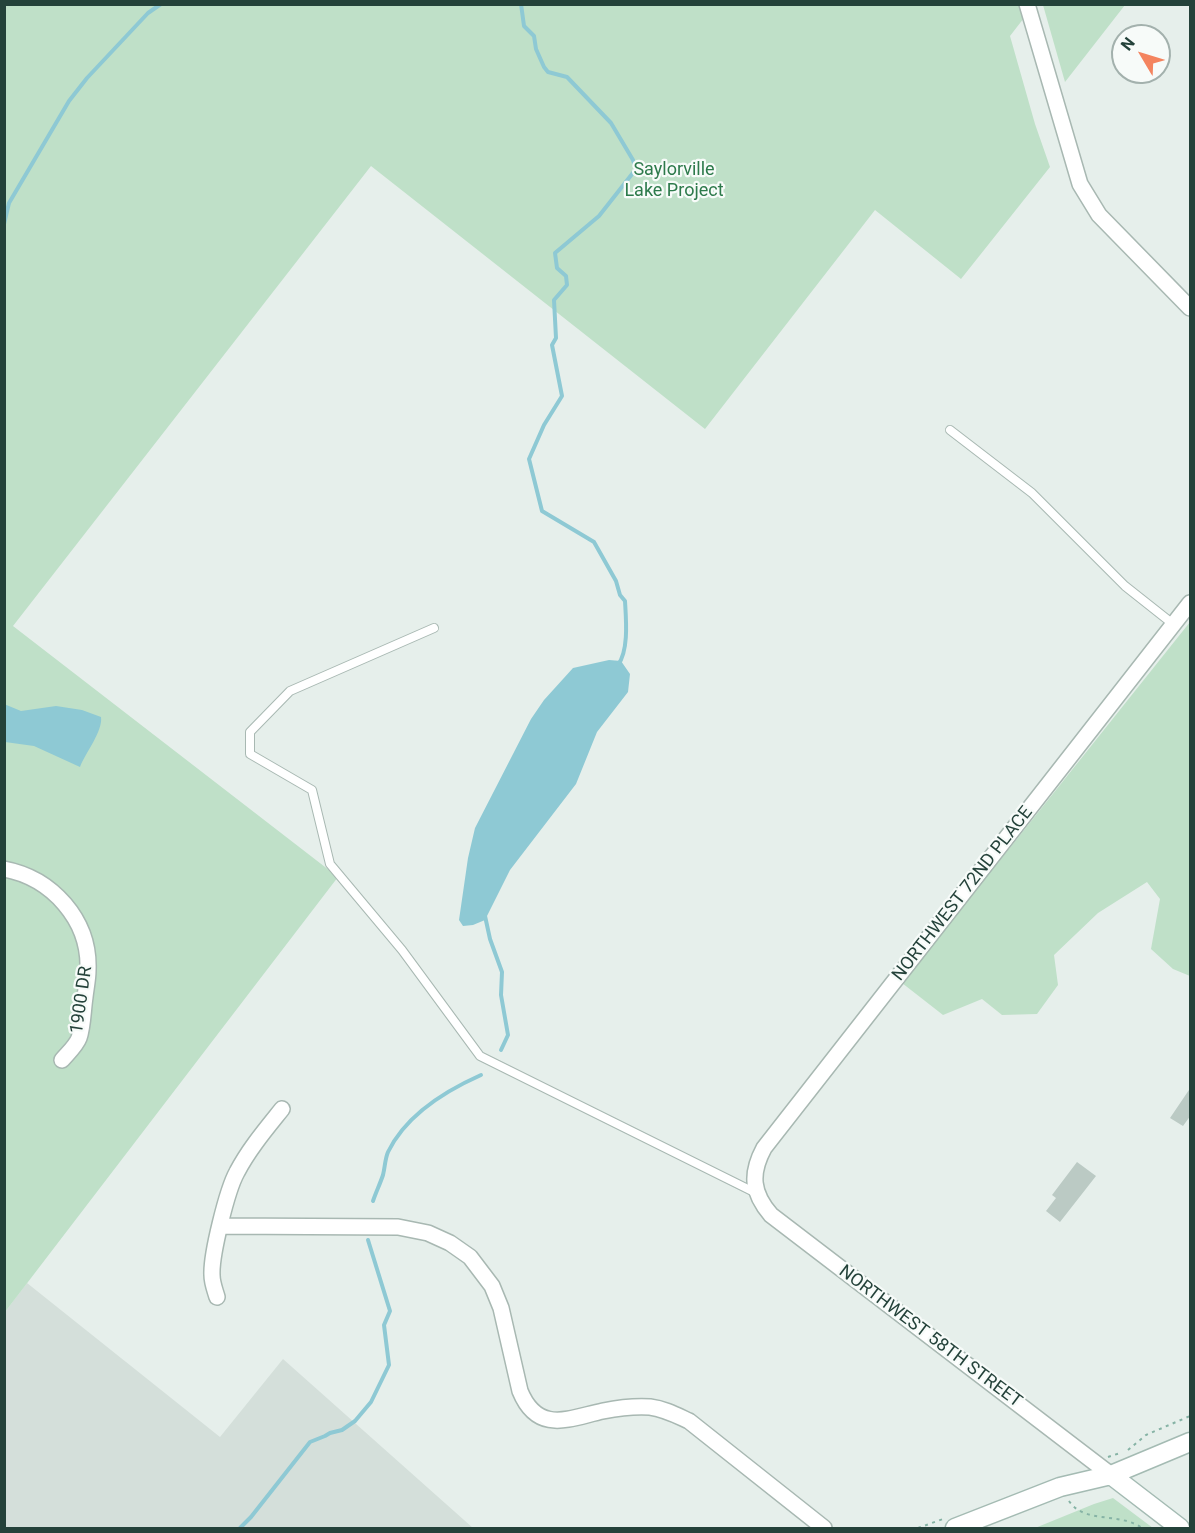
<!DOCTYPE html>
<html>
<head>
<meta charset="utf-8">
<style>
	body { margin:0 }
	#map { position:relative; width:1195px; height:1533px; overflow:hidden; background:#e6efeb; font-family:Roboto,sans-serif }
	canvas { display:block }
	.frame { position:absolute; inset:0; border:6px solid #24423a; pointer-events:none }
	.north { position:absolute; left:1111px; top:24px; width:60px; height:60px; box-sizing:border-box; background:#f7fbf9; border:2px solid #a3b1ad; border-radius:50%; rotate:308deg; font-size:16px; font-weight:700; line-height:24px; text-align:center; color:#24423a }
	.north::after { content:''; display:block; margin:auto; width:21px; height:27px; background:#f4845f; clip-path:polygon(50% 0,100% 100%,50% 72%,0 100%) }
</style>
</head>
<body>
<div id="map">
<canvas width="1195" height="1533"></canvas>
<div class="frame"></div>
<div class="north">N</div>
</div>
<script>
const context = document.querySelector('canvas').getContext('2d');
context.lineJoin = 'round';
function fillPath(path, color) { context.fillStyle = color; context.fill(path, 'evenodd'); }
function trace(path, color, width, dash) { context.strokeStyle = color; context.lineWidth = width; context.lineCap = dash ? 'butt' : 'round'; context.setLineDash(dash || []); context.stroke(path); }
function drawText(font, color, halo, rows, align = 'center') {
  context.font = font + ' Roboto,sans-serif'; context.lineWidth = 4.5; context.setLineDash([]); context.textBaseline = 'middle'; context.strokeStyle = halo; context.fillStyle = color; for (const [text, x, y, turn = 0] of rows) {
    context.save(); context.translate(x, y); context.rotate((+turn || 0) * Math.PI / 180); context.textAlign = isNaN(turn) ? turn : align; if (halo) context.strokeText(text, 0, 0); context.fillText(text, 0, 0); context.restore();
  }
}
fillPath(new Path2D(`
	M27,1283L220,1437L283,1359L473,1528H5V1312Z`), '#d4dfda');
fillPath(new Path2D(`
	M5,5H1034L1010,36L1035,124L1050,167L961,279L875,210L705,429L371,166L13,626L338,877L5,1312Z
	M1043,5V4L1125,5L1065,82Z
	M1190,622V976L1173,969L1151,949L1160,899L1147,882L1098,913L1054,955L1058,985L1037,1014L1002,1015L982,999L943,1015L902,983Z
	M1113,1498L1153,1528H1035L1094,1504Z`), '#bfe0c8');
fillPath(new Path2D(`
	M609,660L621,661L630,674L628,692L597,732L576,784L510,870L485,920L473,925L463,926L459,920L468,858L475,828L531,719L544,700L573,668Z
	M4,704L21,711L56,706L82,710L101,717C103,731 86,752 80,767L34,746L5,742Z`), '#8ec9d4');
trace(new Path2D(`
	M521,4L524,26L534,36L536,49L544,67L548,72L567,77L611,123L633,160L636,169L599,216L555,253L557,268L566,276L567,285L554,300L556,338L552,345L562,396L544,425L529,459L542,511L594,542L616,581L620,595L625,601C626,619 629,650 618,665
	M4,224L9,203L69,101L87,78L148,13L161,4
	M485,916L490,939L502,972L501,995L508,1035L501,1050
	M373,1201C376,1192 380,1184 383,1175C385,1167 385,1159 388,1152C406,1115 445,1091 481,1075
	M240,1528L251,1517L310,1442L325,1436L330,1433L342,1430L355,1421L371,1402L389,1365L384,1325L390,1311L368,1240`), '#8ec9d4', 4);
fillPath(new Path2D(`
	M1191,1087V1115L1183,1126L1170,1118Z
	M1077,1162L1096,1176L1060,1222L1046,1211L1056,1198L1052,1195Z`), '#bbcac4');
const service = new Path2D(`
	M950,430L1032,493L1125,586L1173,624
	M434,628L290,691L250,732V754L312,790L330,864L402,950L480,1056L756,1193`);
const minor = new Path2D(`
	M1027,4L1080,184L1099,215L1190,308
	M4,869C52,878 90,920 88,970C88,979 86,988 85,997C83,1010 83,1027 79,1038C76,1046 67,1054 62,1060
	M221,1226L398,1227L428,1233L450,1243L470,1257L492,1286L501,1308L520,1391C538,1435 570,1418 603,1411C618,1408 635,1406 650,1407C665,1409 676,1415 689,1421L824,1528
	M217,1297C215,1290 212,1283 212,1275C211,1255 227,1190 237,1172C249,1149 266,1129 282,1109
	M1111,1475L771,1215C752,1193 750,1174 764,1148L1190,603`);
const secondary = new Path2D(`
	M1111,1475L1180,1528
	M955,1528L1060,1487L1111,1475L1190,1442`);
trace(service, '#a8b8b2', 10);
trace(minor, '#a8b8b2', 18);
trace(secondary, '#a4bbb3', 21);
trace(new Path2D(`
	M1128,1450L1146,1435L1190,1416
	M1108,1457L1120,1453
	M1069,1501C1084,1524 1120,1512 1142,1528
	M918,1528L943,1519`), '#86b3a5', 2, [3, 4.5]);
trace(service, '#fff', 8);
trace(minor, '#fff', 15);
trace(secondary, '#fff', 18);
drawText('18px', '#2d7a4b', '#f7fbf9', [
	["Saylorville",674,170],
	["Lake Project",674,191]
]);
drawText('18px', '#24423a', '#f7fbf9', [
	["NORTHWEST 72ND PLACE",963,894,-52],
	["1900 DR",82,1000,-82],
	["NORTHWEST 58TH STREET",930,1337,37]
]);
</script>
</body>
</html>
